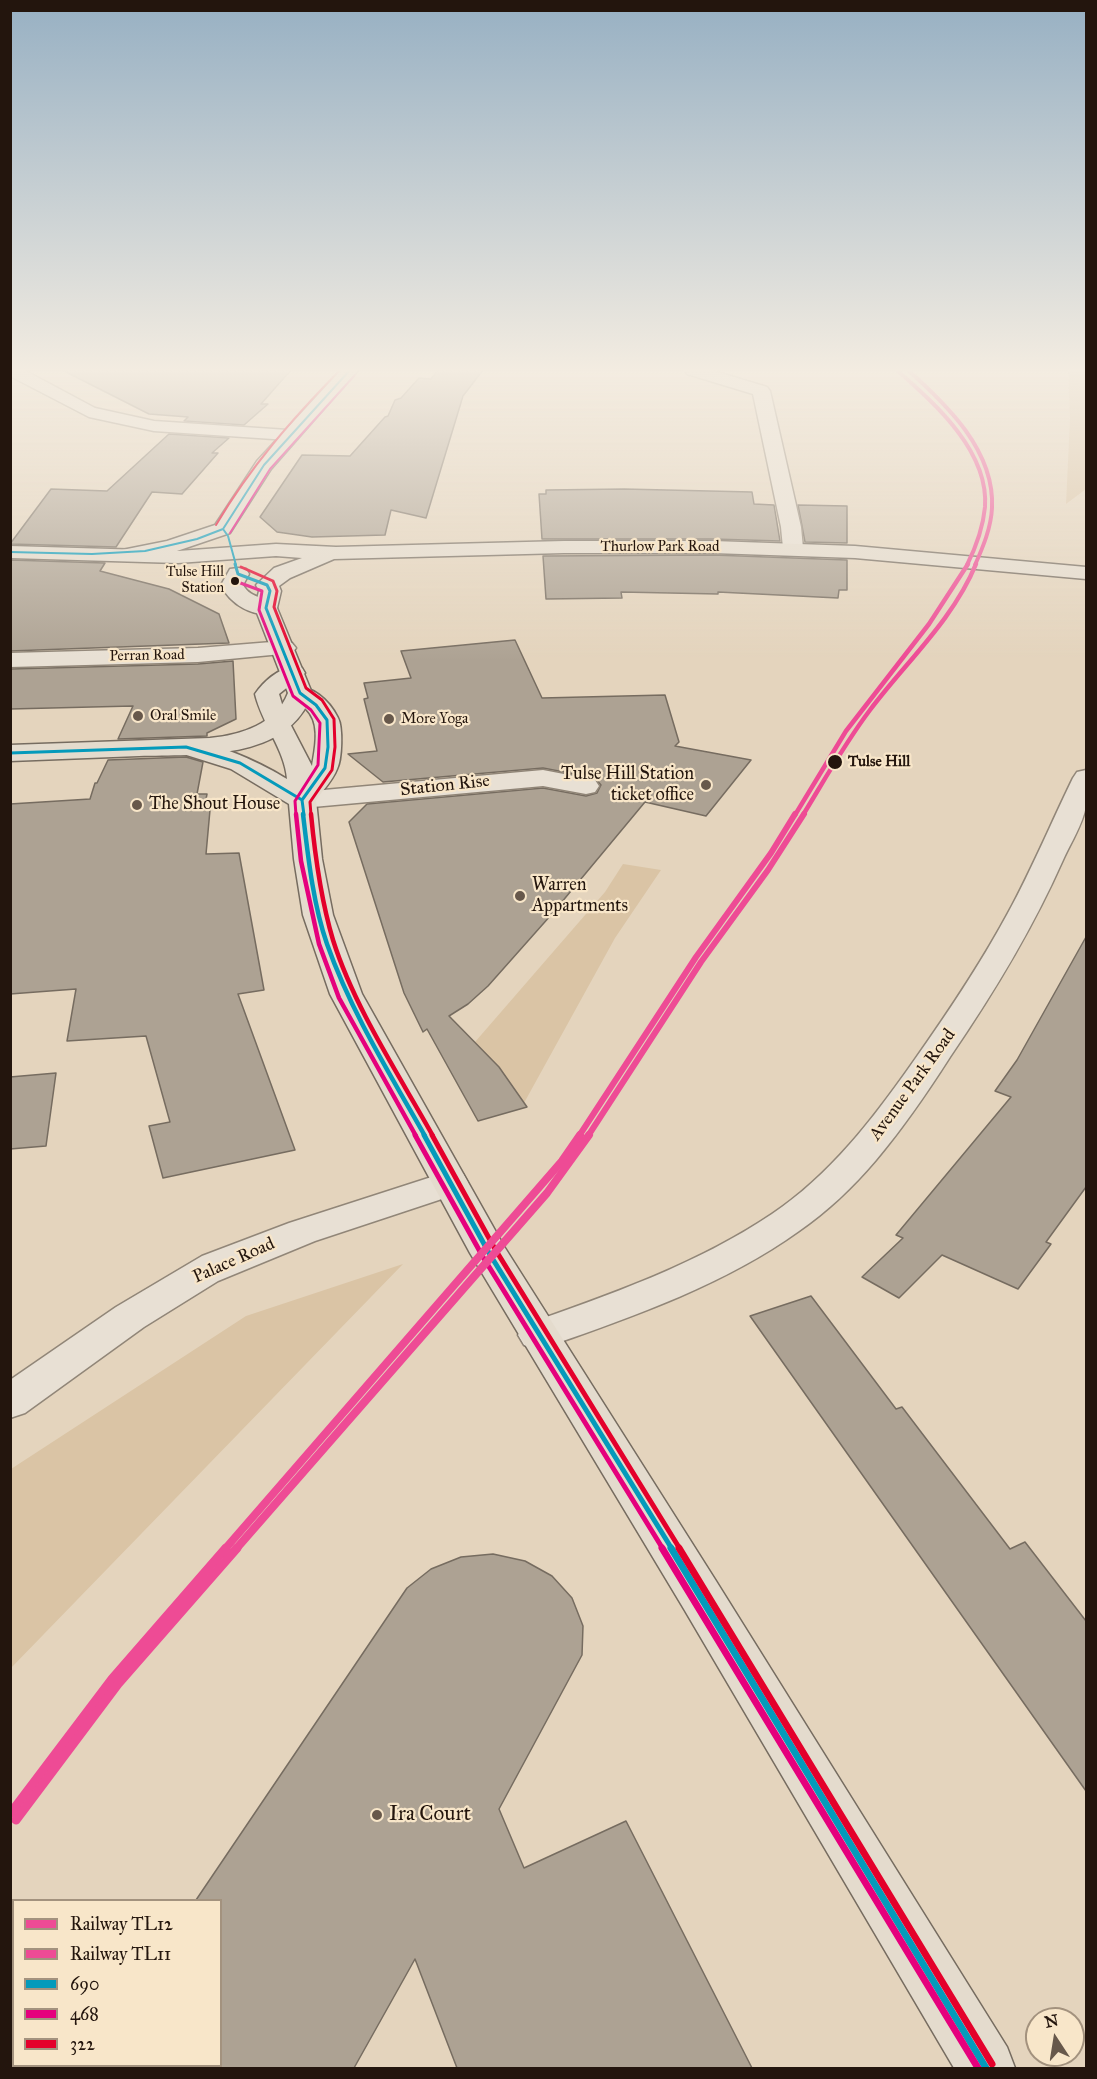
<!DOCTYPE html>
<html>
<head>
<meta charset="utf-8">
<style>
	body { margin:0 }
	#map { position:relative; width:1097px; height:2079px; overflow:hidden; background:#e4d4bd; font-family:"IM FELL Great Primer",serif }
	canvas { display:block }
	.frame { position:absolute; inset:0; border:12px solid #23150d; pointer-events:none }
	.legend { position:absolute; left:12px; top:1899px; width:210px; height:168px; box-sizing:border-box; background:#f8e6c9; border:2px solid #a3927e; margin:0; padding:8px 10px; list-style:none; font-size:18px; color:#23150d }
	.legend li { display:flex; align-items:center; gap:12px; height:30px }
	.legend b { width:30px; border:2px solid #a3927e }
	.north { position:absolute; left:1025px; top:2007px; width:60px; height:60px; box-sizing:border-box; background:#f8e6c9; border:2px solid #a3927e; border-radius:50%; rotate:348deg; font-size:16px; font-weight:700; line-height:24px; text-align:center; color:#23150d }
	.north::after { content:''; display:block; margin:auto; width:21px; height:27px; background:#67584b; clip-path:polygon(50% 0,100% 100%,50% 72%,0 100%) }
</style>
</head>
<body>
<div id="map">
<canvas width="1097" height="2079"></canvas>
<div class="frame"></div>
<ul class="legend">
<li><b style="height:8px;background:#ee4b95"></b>Railway TL12</li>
<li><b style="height:8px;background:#ee4b95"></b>Railway TL11</li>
<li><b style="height:8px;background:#049abb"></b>690</li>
<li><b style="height:8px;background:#e5007d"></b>468</li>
<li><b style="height:8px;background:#e4002b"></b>322</li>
</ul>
<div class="north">N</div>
</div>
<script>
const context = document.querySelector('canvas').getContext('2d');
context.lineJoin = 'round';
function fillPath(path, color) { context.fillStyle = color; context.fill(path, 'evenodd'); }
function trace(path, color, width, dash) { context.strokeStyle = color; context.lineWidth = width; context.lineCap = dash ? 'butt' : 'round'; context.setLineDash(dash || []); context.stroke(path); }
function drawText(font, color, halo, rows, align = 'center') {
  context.font = font + ' "IM FELL Great Primer",serif'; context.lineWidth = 4.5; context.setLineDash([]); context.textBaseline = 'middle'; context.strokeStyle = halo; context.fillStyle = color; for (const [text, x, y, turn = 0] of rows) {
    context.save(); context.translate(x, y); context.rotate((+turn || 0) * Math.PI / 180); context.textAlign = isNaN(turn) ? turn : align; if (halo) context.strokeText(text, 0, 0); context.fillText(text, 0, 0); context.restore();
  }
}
fillPath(new Path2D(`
	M1068,370H1086V489L1066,504L1070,418Z
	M623,864L661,870L615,938L524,1103L475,1042L605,892Z
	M403,1264L11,1668V1469L246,1316Z`), '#dac4a5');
const building = new Path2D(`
	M62,370H291L261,404H268L244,425L184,421L188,417L149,414Z
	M438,370H483L463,396L426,518L391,510L385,535L312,537L277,532L260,517L302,455L350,456L385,417L388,416L395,400L401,398L419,378L431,379Z
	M169,434L229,438L212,453H218L182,494L152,492L116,547L10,544L51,489L107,491Z
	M624,489L752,492L754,504L774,505L780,541L713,539H542L539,494H546V490Z
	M798,505L847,506V543L805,542Z
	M713,555L847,560V590H839L838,598L718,592V594L621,592L622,598L546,599L543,556Z
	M10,560L105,563L100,571L169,589L219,614L229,643L10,651Z
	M515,640L542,698L665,695L679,742L675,746L751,760L706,816L645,802L551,915L488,986L468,1004L449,1016L499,1067L527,1107L478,1121L427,1029L423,1032L404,993L349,822L367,804L543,788L586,796L597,793L601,785L595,778L543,768L383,782L348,754L377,751L364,699L368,698L364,683L411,678L401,651Z
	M233,661L236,719L207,733V736L118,739L133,706L10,709V669L198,664Z
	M186,757L203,762L197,794H207L204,810H210L206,854L239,853L264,990L238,994L295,1150L163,1178L149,1126L170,1122L146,1036L67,1041L76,989L10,994V804L90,799L95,783H97L108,760Z
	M1086,937V1187L1046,1242L1051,1244L1018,1289L942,1255L899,1298L862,1277L903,1238L896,1235L1011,1097L995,1091L1017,1060Z
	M56,1073L46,1146L10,1149V1077Z
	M811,1296L896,1409L902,1407L1010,1549L1025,1542L1086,1621V1791L750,1316Z
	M493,1554L525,1561L552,1576L572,1598L583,1626L582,1655L499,1809L524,1868L626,1821L752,2068H457L415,1959L354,2068H220V1900H196L407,1588L431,1569L461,1557Z`);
fillPath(building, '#ada293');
trace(building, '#766c60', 1.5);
const minor = new Path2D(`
	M10,370H24L95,408L154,421L288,430L294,431L297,435L294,439L288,440L154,431L89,417L10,376Z
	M685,370H711L767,387L770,391L801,527L803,548L800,552L793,554L786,552L783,548L781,527L753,394L687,374Z
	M284,641L292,643L296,648L292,653L198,662L10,667V653L198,648Z
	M543,770L595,780L599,786L595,792L586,794L543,786L302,808L292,806L288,800L292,794L302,792Z
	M1086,770C1087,780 1088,795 1086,806C1083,824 1070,844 1063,860C1032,930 993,994 950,1057C927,1093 903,1128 876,1160C853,1187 828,1211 799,1231C725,1284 637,1315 552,1345L538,1350L524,1345L518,1335L524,1325C609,1295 696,1265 772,1214C830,1175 873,1119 913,1062C947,1014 980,965 1008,913C1032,869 1051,823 1073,778L1077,772Z
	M450,1171L463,1174L468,1183L463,1192L315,1241L218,1281L144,1327L25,1413L10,1418V1380L116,1307L202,1256L289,1223Z`);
const major = new Path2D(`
	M341,370H358L271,469L230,533L171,553L129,560L122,558L118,554L122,550L167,541L215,525L257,461Z
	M238,568L246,569L249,574L243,585C251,600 269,596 277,608L274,613C253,618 230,604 221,585L230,569Z
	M293,666L302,668L305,673L279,694L285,714L312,766C315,748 321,723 306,709C300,703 293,700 288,693L291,688C311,683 330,701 338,718C343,727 342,760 337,769C333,780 323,790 316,800L322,859L333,915L362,994L505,1248L716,1581L1007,2047L1015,2068H954L684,1609L470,1253L330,994L303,915L294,859L289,804L231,769L177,752L173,747L177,742C204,735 263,764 287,779C285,750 262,724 255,694C264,681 277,670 293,666Z`);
const highway = new Path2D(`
	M564,541H713L855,546L1086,567V579L855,558L713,553H564L334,559L290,578L279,586L281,591L277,608L312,693C289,762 197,754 139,756C96,758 53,759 10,761V745L210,738C241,735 276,724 288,693L255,608L259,591L256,585L274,568L302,558L276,556L178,563L10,558V546L178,551L276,544L336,547Z`);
trace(minor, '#918678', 3);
trace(major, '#766c60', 3);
trace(highway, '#766c60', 3);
fillPath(minor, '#e8e0d4');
fillPath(major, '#e4dbcd');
fillPath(highway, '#e4dbcd');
trace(new Path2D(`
	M223,529L228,536L236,565
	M10,552L92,554L145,551L197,539L223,529L264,465L350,370`), '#049abb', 2);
trace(new Path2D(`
	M235,564L238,574L267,585L270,591L266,608L300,693L316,705L327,720L328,747L325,768L302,800L304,815
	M10,753L186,747L240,763L302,800`), '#049abb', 3);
trace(new Path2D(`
	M303,814C308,856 313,904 327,944C351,1012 390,1074 425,1136`), '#049abb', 4.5);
trace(new Path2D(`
	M424,1135L489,1253L672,1549`), '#049abb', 5);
trace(new Path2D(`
	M671,1548L986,2068`), '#049abb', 7);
trace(new Path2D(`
	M230,533L270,469L355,375`), '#e5007d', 2);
trace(new Path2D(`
	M235,581L262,591L259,610L293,696L311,710L320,723L318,765L295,801L296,815`), '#e5007d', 3);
trace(new Path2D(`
	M296,814L301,861L319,944L339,998L416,1136`), '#e5007d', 4.5);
trace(new Path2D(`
	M415,1135L483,1257L663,1549`), '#e5007d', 5);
trace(new Path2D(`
	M662,1548L978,2068`), '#e5007d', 7);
trace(new Path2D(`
	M216,525C250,467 293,418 340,370`), '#e4002b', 2);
trace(new Path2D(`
	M241,567L273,581L277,591L274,607L306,688L322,700L334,719L335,747L332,770L310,802L311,815`), '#e4002b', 3);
trace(new Path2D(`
	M311,814C315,856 321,900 333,940C354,1007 399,1075 433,1136`), '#e4002b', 4.5);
trace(new Path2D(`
	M432,1135L495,1249L680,1549`), '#e4002b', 5);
trace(new Path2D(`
	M679,1548L992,2064`), '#e4002b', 7);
trace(new Path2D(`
	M897,370C935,404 989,451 985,507C983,528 976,547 967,565`), '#ee4b95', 4);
trace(new Path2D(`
	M795,815L846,731L929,624L968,564`), '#ee4b95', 4.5);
trace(new Path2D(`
	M579,1136L696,957L771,853L795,814`), '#ee4b95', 6);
trace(new Path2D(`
	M225,1549L562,1161L580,1135`), '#ee4b95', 8);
trace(new Path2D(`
	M10,1814L112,1679L226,1548`), '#ee4b95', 9);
trace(new Path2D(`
	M908,370C947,405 995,451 992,508C991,528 983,547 975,565`), '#ee4b95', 4);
trace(new Path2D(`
	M803,815C825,779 845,743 870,710C906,662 953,620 976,564`), '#ee4b95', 4.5);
trace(new Path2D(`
	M588,1136L701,962L768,870L804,814`), '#ee4b95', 6);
trace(new Path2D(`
	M236,1549L547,1193L589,1135`), '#ee4b95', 8);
trace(new Path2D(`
	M16,1820L118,1684L237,1548`), '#ee4b95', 9);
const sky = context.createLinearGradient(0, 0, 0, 661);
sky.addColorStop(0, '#97b0c3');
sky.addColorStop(0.56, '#f3ece1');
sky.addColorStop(1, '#f3ece100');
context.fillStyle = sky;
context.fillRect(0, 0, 1097, 661);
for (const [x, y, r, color] of [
	[235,581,5,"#23150d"],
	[138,716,6,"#67584b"],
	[389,719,6,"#67584b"],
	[835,762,8,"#23150d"],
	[706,785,6,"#67584b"],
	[137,805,6,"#67584b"],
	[520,896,6,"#67584b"],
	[377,1815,6,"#67584b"]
]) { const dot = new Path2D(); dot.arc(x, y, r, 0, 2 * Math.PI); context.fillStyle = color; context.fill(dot); trace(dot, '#f8e6c9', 2); }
drawText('14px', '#23150d', '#f8e6c9', [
	["Tulse Hill",224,573],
	["Station",224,589]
], 'right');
drawText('15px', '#23150d', '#f8e6c9', [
	["Thurlow Park Road",660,547],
	["Perran Road",147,656,-1]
]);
drawText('15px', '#23150d', '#f8e6c9', [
	["Oral Smile",150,716],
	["More Yoga",401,719]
], 'left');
drawText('bold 15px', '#23150d', '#f8e6c9', [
	["Tulse Hill",848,762]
], 'left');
drawText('18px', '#23150d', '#f8e6c9', [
	["Tulse Hill Station",694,775,"right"],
	["ticket office",694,796,"right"],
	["The Shout House",149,805],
	["Warren",532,886],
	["Appartments",532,907]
], 'left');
drawText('18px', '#23150d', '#f8e6c9', [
	["Station Rise",445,786,-6],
	["Avenue Park Road",913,1085,-54],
	["Palace Road",234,1261,-24]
]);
drawText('21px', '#23150d', '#f8e6c9', [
	["Ira Court",389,1815]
], 'left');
</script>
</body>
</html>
